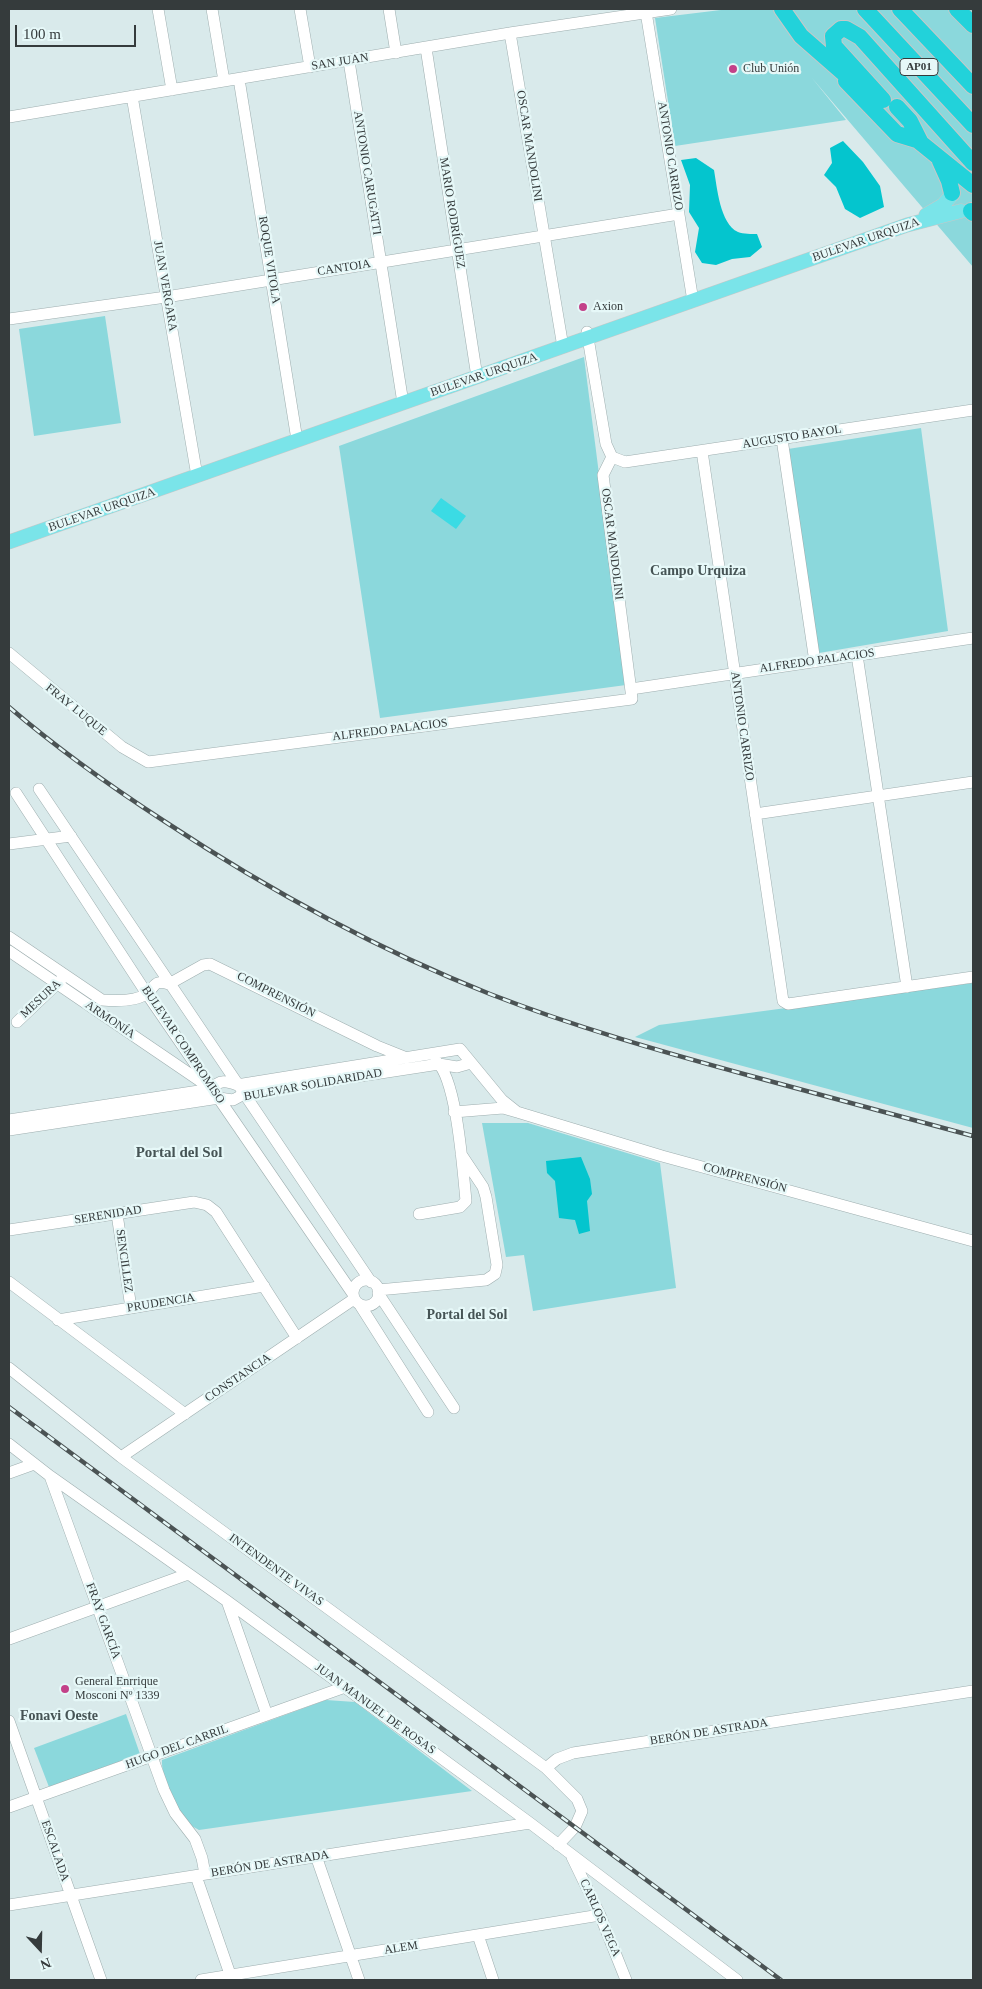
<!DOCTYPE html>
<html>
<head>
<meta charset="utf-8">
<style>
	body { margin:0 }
	#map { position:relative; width:982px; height:1989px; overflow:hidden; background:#d9eaeb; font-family:"Times New Roman",serif }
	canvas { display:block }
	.frame { position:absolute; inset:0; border:10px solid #353b3c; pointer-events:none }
	.north { position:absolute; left:15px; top:1924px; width:50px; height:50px; -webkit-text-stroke:4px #e6f8f8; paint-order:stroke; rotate:159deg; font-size:14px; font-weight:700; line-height:20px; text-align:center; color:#353b3c }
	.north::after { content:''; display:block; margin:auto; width:18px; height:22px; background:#353b3c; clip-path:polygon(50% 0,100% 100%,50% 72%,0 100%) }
	.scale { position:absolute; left:15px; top:25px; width:121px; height:22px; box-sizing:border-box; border:2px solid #353b3c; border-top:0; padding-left:6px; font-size:15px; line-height:18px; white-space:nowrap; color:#353b3c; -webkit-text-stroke:4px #e6f8f8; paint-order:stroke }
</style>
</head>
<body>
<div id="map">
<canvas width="982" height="1989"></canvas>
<div class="frame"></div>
<div class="north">N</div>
<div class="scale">100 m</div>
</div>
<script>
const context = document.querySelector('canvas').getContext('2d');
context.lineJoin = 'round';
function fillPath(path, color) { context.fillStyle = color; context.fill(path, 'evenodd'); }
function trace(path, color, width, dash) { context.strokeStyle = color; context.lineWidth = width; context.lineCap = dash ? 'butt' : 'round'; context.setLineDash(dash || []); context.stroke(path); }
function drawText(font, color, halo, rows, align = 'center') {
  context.font = font + ' "Times New Roman",serif'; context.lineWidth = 4.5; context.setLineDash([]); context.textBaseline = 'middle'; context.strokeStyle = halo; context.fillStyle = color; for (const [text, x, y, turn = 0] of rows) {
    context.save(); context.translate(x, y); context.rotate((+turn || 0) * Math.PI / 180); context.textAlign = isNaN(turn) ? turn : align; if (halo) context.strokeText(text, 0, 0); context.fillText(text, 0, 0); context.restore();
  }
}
fillPath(new Path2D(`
	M729,9H973V267L812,78L846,120L675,146L655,18Z
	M105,316L121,423L34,436L19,329Z
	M584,357L626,685L380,718L339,446Z
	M921,428L948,631L819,653L788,449Z
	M973,983V1128L635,1037L659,1025Z
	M482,1123H528L660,1163L676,1288L533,1311L524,1255L506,1257Z
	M326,1700L355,1702L472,1791L199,1830C195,1828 190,1825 186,1822C174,1811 161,1775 162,1760Z
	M126,1714L140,1754L49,1787L34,1748Z`), '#8bd8dc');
fillPath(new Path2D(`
	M843,141L863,162L880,186L884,207L860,218L845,209L836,187L824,175L832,163L830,148Z
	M696,158L714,170C717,187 720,224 738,232C743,234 752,234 757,234L762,247L750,257L732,259L716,265L702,263L695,252L699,228L689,212L690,185L681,160Z
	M581,1157L590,1179L592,1194L587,1201L590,1231L579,1234L575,1220L559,1218L555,1181L547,1173L546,1161Z`), '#04c5ce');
fillPath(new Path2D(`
	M441,498L466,516L456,529L431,511Z`), '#3bdbe4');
const minor = new Path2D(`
	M158,9L172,90
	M212,9L224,81
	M300,9L310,67
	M389,9L396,53
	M646,12L693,301
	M510,33L563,347
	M426,48L477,377
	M349,61L403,403
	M239,79L297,440
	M132,96L197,476
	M9,117L510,33L671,9
	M9,319L166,297L679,214
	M782,439L815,662
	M702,451L783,1001L788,1004L973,977
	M612,457L625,462L973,410
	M9,653L122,747L148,762L632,699L603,475L612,457L606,444L587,332
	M857,655L907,987
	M631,689L973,638
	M39,789L371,1282
	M16,793L147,994L353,1294
	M755,814L973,782
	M9,844L71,836
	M9,937L102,1000C115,1001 135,1002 146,994C156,987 153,979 169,984L203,965L210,964L377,1046L407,1058
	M9,951L206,1085
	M17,1022L61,980
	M454,1112L503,1108L517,1112L662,1156L973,1241
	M9,1120L212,1089C219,1079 227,1081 237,1085L460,1049L502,1100L517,1112
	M9,1130L219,1098L233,1100L244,1094L439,1064L457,1067L471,1063
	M117,1214L131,1308
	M419,1214L460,1207L466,1201C463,1172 457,1078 436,1061
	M9,1230L194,1202L207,1205L216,1212L297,1338
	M353 1293a13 13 0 1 1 26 0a13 13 0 1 1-26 0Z
	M9,1282L185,1414
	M378,1290L486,1280L495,1274L497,1265L486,1197L483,1187L461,1154
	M378,1293L454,1408
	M360,1305L428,1412
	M58,1320L264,1286
	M9,1368L121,1457L546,1768L577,1799L582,1811L575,1827L558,1845
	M9,1444L50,1476L227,1601L530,1823L737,1980
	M121,1457L354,1299
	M9,1473L34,1464
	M50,1476L164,1790L175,1813L195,1839L202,1858L205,1874
	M227,1601L267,1715
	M9,1639L188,1574
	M9,1721L101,1980
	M546,1768L557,1759L573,1753L973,1691
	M9,1807L345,1687
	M316,1856L359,1980
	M572,1857L600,1915L626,1980
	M196,1876L232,1980
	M9,1905L530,1823
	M478,1935L493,1980
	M201,1980L600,1915`);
const major = new Path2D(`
	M926,215L943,205L951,196
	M9,542L907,225L961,211`);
const highway = new Path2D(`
	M782,9L801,36L857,85
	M865,9L973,125
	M900,9L973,86
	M957,9L973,25
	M846,81L897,134L920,141
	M883,100L834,46L833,36L841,29H846L860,37L973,163
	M897,107L910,121L920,141
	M911,135L973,185
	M940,161L949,181L952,193
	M971,211L973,213`);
trace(minor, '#9eaeaf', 12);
trace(major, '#c6c8c8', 15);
trace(highway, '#c6c8c8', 18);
trace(minor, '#fff', 11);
trace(major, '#7ae4e9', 14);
trace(highway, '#22d2da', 16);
const rail = new Path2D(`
	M9,707C58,749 110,786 164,821C267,889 376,949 490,994C575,1027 663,1052 751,1076C825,1096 899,1116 973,1136
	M9,1407L781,1980`);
trace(rail, '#4b5354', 4.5);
trace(rail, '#e6f8f8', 2.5, [8]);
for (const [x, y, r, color] of [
	[733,69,5,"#c34189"],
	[583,307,5,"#c34189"],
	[65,1689,5,"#c34189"]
]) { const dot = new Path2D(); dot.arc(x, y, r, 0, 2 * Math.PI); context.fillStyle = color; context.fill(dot); trace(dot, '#e6f8f8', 2); }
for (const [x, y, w] of [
	[919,67,38]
]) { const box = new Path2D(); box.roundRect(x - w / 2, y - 8.5, w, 17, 4); context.fillStyle = '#e6f8f8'; context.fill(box); trace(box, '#353b3c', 1); }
drawText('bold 11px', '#353b3c', null, [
	["AP01",919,67]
]);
drawText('12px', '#353b3c', '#e6f8f8', [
	["SAN JUAN",340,62,-9],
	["OSCAR MANDOLINI",529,146,81],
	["ANTONIO CARRIZO",670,156,81],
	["ANTONIO CARUGATTI",367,173,81],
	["MARIO RODRÍGUEZ",452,213,81],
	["BULEVAR URQUIZA",866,240,-19],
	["ROQUE VITOLA",269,260,81],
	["CANTOIA",344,268,-9],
	["JUAN VERGARA",165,286,80],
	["BULEVAR URQUIZA",484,375,-19],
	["AUGUSTO BAYOL",792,437,-9],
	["BULEVAR URQUIZA",102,510,-19],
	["OSCAR MANDOLINI",612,544,83],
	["ALFREDO PALACIOS",817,661,-8],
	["FRAY LUQUE",76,710,39],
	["ANTONIO CARRIZO",742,726,82],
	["ALFREDO PALACIOS",390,730,-7],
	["COMPRENSIÓN",276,995,27],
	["MESURA",41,999,-43],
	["ARMONÍA",110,1020,34],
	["BULEVAR COMPROMISO",183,1045,56],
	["BULEVAR SOLIDARIDAD",313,1085,-10],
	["COMPRENSIÓN",745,1178,15],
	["SERENIDAD",108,1215,-9],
	["SENCILLEZ",124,1261,82],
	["PRUDENCIA",161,1303,-9],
	["CONSTANCIA",238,1378,-34],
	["INTENDENTE VIVAS",276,1570,36],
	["FRAY GARCÍA",103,1621,70],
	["JUAN MANUEL DE ROSAS",375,1709,36],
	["BERÓN DE ASTRADA",709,1732,-9],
	["HUGO DEL CARRIL",177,1747,-20],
	["ESCALADA",55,1851,71],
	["BERÓN DE ASTRADA",270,1864,-9],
	["CARLOS VEGA",600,1918,66],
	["ALEM",401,1948,-9]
]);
drawText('12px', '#353b3c', '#e6f8f8', [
	["Club Unión",743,69],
	["Axion",593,307],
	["General Enrrique",75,1682],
	["Mosconi Nº 1339",75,1696]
], 'left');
drawText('bold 14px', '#465455', '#e6f8f8', [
	["Campo Urquiza",698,571],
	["Portal del Sol",467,1315],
	["Fonavi Oeste",59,1716]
]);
drawText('bold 15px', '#465455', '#e6f8f8', [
	["Portal del Sol",179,1153]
]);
</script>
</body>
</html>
